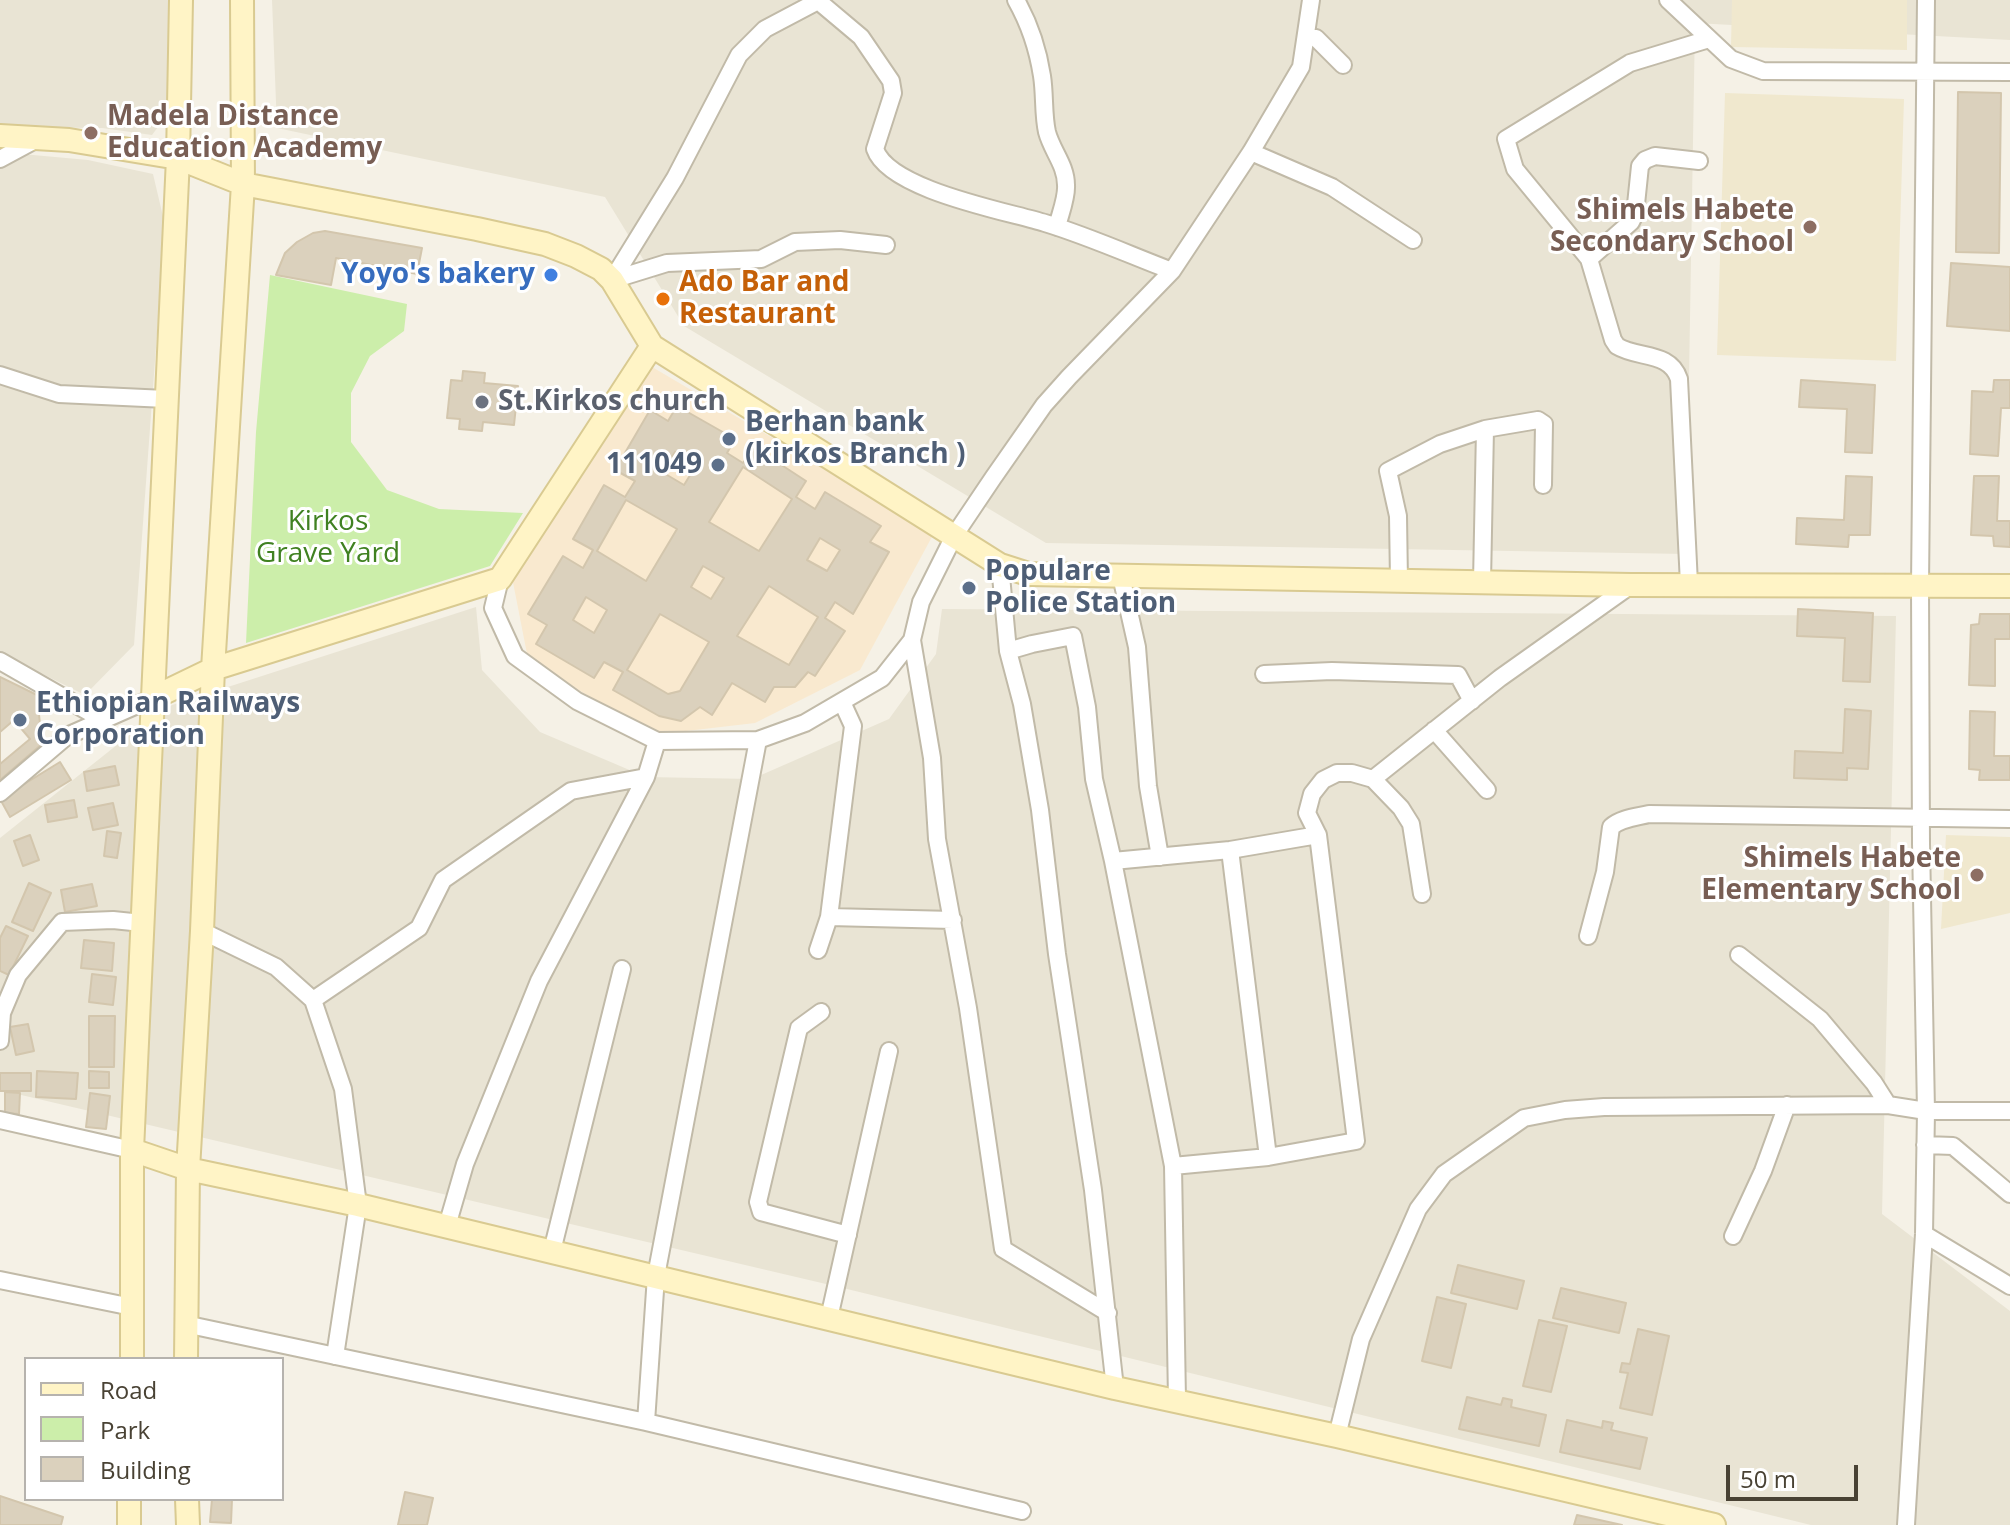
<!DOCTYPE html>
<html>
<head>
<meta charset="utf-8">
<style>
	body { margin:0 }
	#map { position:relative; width:2010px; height:1525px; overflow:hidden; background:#f5f1e6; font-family:"Open Sans",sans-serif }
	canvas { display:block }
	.legend { position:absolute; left:24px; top:1357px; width:260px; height:144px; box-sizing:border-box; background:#fff; border:2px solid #b6b3ae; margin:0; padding:10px 14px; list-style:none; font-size:24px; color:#494234 }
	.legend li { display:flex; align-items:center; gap:16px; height:40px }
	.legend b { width:40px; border:2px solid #b6b3ae }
	.scale { position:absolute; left:1726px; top:1465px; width:132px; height:36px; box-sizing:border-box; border:4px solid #494234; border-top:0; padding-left:10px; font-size:24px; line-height:28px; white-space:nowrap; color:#494234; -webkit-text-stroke:6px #fff; paint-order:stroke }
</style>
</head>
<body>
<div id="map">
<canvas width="2010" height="1525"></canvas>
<ul class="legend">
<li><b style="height:10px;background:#fff4c6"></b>Road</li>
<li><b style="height:22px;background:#cea"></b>Park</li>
<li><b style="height:22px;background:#dbd1bd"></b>Building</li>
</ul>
<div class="scale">50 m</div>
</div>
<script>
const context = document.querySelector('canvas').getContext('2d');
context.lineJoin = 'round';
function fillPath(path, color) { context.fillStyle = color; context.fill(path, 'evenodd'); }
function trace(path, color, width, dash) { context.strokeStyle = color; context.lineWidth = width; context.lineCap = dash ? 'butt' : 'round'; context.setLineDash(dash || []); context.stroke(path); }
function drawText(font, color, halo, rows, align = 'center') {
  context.font = font + ' "Open Sans",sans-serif'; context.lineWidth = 6; context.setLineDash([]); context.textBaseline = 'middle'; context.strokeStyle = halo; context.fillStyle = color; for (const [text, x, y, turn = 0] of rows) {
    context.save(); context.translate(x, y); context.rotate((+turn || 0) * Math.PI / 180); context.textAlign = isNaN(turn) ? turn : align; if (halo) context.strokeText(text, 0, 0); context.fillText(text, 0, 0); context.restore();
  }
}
fillPath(new Path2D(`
	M0,0H170L167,115L152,135L102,128L0,127Z
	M272,0H2010V40L1695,23L1686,554L1046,543L684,326L605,197L277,128Z
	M0,152L88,160L153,174L165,225L134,645L85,695L0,653Z
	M476,607L482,670L540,732L646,777L752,779L889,719L936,654L942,609L1896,616L1882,1214L2010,1311V1525H1811L843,1288L0,1090V838L147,721L172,705Z`), '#e9e4d4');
fillPath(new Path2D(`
	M647,364L934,533L860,670L755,723L652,735L528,659L511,572Z`), '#f9e9cf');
fillPath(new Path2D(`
	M1732,0H1907V50L1731,47Z
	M1725,93L1904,99L1896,361L1717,355Z
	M1946,835L2010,837V913L1941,929Z`), '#f0e8ce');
fillPath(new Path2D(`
	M270,275L407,304L404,331L370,356L351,393V442L387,490L439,509L523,513L490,566L246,643L256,432Z`), '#cea');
const building = new Path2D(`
	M1958,92L2001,93L1999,253L1956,252Z
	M325,231L422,248L417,274L336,258L331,285L276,275L285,253L297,242L313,233Z
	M1951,263L2010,267V331L1947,326Z
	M463,371L485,373L484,383L518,386L514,425L483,422L482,431L459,429L460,419L447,418L451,380L462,381Z
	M1801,380L1875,385L1872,453L1845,452L1847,409L1799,407Z
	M1994,380H2010V408H2001L1998,456L1970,454L1972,391L1993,392Z
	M677,406L735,439L727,453L743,463L754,447L806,481L796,497L815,509L825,492L881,526L870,542L889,552L853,614L835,602L825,618L845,631L815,676L808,672L795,687H774L765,702L732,683L712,715L700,707L681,721L659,716L613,690L623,672L604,662L594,678L536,644L547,625L528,614L563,556L583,568L593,550L573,539L604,485L625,497L635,481L615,470L650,410L668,421ZM675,452L697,464L684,485L662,472ZM743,467L792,499L759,551L709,522ZM626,500L677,529L646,581L597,551ZM820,538L840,550L827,571L807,560ZM703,566L724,578L711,599L691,587ZM769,586L818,617L789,665L737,636ZM586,597L607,610L594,633L573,620ZM660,614L709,642L680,691L668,694L627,670Z
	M1846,476L1872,477L1870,535H1849L1848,547L1796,544L1797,518L1844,520Z
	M1974,476H1999L1997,521H2010V547L1994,546L1993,536L1971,535Z
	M1798,609L1873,613L1870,682L1843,681L1845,638L1797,636Z
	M1980,614H2010V639H1995V686L1969,685L1971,625L1979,624Z
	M0,677L37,695L42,744L0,780Z
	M1845,709L1871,711L1868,769L1847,768V780L1794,778L1795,751L1843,753Z
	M1970,711L1995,712L1994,756H2010V780H1979L1980,770L1969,769Z
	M14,720L30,739L0,764V732Z
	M60,762L71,780L10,817L0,799Z
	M115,766L119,785L87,791L84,772Z
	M74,800L77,817L48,822L45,805Z
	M113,803L118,825L93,830L88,808Z
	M107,831L121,833L117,858L104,856Z
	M30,835L39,860L23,866L14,841Z
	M29,883L51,893L33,931L12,922Z
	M92,884L97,906L65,912L61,890Z
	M6,926L28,936L9,975L0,971V938Z
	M84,940L114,943L112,971L81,968Z
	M92,974L116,977L113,1005L89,1002Z
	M89,1016H115L114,1067H89Z
	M28,1024L34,1051L16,1055L10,1027Z
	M37,1071L78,1073L76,1099L36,1097Z
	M89,1071L109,1072V1088H89Z
	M0,1073H31V1091H0Z
	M5,1092L20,1093L19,1114L5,1113Z
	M90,1093L110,1096L106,1129L86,1127Z
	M1458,1265L1524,1281L1517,1309L1451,1293Z
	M1561,1288L1626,1303L1619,1333L1553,1318Z
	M1437,1297L1466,1304L1451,1368L1422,1361Z
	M1539,1320L1567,1326L1551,1392L1523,1386Z
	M1638,1329L1669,1336L1652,1415L1620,1408L1628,1373L1620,1372L1622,1363L1630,1364Z
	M1467,1397L1501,1405L1503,1398L1512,1400L1511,1407L1546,1415L1539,1446L1459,1429Z
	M1567,1420L1602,1428L1603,1421L1613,1423L1611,1430L1647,1438L1640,1469L1560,1452Z
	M405,1492L433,1498L427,1525H398Z
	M0,1496L63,1517L61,1525H0Z
	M212,1499H232L231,1523L210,1522Z
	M1577,1515L1622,1525H1574Z`);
fillPath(building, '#dbd1bd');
trace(building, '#d3c6ad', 2);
const street = new Path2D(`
	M817,0L861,37L891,81L893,93L875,149C889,190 1006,211 1045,223C1088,236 1130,255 1172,271
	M1016,0C1029,23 1038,50 1042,76C1045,95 1043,114 1047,132C1052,151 1066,165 1066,185C1067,198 1060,214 1057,227
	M1668,0L1731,59L1763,71L2010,72
	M1306,37L1316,38L1343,65
	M1251,152L1332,187L1413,240
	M0,159L39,138
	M1589,259L1515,169L1506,139L1630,63L1709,39
	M612,280L675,178L739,55L765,29L820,0
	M612,280L667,263L761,259L795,242L840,240L886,245
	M0,375L59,394L166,399
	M1000,565L1008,651L1032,644L1073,636L1087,707L1094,779L1113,861
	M1121,576L1137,647L1148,786L1160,857
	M500,579L493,608L515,656L577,701L657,741L758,740L805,723L882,678L912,640L921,602L954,536L993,478L1044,405L1069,377L1172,271L1251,152L1301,67L1311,0
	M1399,581L1398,516L1388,471L1440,444L1485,429L1538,420L1544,424L1543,485
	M1482,582L1485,429
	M1689,584L1679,379C1670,351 1638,359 1617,346L1613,340L1589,259L1631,222L1635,214L1640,166L1645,160L1655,156L1699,161
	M912,640L932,758L937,839L968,1008L1003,1249L1108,1313
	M1008,651L1022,704L1040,810L1057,954L1093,1190L1115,1388
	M0,661L103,720
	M1264,674L1332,671L1458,675L1472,701
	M1434,730L1487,790
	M1373,779L1500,678L1631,585
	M0,793L67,736L153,698
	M1230,850L1268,1157
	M829,917L953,920
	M202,931L276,967L313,1000
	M1588,936L1605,872L1611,827C1621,818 1637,817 1649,814L2010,819
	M818,950L829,917L853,726L842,702
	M1739,955L1820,1019L1874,1083L1888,1105
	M821,1012L799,1028L758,1202L761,1212L848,1235
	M0,1041L2,1013L18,975L62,922L113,920L142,923
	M0,1120L132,1150
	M1925,1145L1953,1146L2010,1194
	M1173,1166L1268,1157L1356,1141L1318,835L1307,813L1312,794L1323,780L1337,773H1352L1373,779L1401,808L1411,824L1422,894
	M447,1226L465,1164L539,981L646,777
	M1924,1234L2010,1286
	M1733,1236L1763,1171L1787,1105
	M552,1251L622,969
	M0,1280L132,1307
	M829,1318L889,1051
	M185,1324L646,1422L1022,1511
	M335,1356L358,1205L343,1089L313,1000L419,928L443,880L571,791L646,777L657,741
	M1177,1400L1173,1166L1113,861L1230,850L1318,835
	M646,1422L656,1276L758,740
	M1337,1436L1361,1339L1418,1209L1444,1174L1524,1118L1565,1110L1604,1107L1888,1105L1926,1111H2010
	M1906,1525L1924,1234L1926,1111L1921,843L1920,586L1926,0`);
const secondary = new Path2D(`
	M0,136L69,140L178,158L243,184L477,229L545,244L576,256L601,269L612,280L652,346L1000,565L1028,574L1631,585L2010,586
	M153,698L213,669L500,579L652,346
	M132,1150L188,1169L358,1205L1115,1388L1337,1436L1714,1525
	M132,1359V1150L178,158L181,0
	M186,1359L188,1169L202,931L213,669L243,184L242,0
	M187,1499L188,1525
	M129,1525V1499`);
trace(street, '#c1baa8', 20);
trace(secondary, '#d9ca91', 26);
trace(street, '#fff', 16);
trace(secondary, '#fff4c6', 22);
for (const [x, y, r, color] of [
	[91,133,8,"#8d6e63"],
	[1810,227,8,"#8d6e63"],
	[551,275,8,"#3f7fe0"],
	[663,299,8,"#e8710a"],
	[482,402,8,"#6b7280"],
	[729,439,8,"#5c6f8a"],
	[718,465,8,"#5c6f8a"],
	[969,588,8,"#5c6f8a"],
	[20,720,8,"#5c6f8a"],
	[1977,875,8,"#8d6e63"]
]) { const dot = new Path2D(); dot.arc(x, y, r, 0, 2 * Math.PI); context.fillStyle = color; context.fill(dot); trace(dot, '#fff', 3); }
drawText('bold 28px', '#785e54', '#fff', [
	["Madela Distance",107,117,"left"],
	["Education Academy",107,149,"left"],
	["Shimels Habete",1794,211],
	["Secondary School",1794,243],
	["Shimels Habete",1961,859],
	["Elementary School",1961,891]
], 'right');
drawText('bold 28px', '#366cbe', '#fff', [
	["Yoyo's bakery",535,275]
], 'right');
drawText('bold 28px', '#c56008', '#fff', [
	["Ado Bar and",679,283],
	["Restaurant",679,315]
], 'left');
drawText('bold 28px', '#5b616d', '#fff', [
	["St.Kirkos church",498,402]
], 'left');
drawText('bold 28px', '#4e5e75', '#fff', [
	["Berhan bank",745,423],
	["(kirkos Branch )",745,455],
	["111049",702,465,"right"],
	["Populare",985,572],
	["Police Station",985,604],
	["Ethiopian Railways",36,704],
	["Corporation",36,736]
], 'left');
drawText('28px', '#408121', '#fff', [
	["Kirkos",328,522],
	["Grave Yard",328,554]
]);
</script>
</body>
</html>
